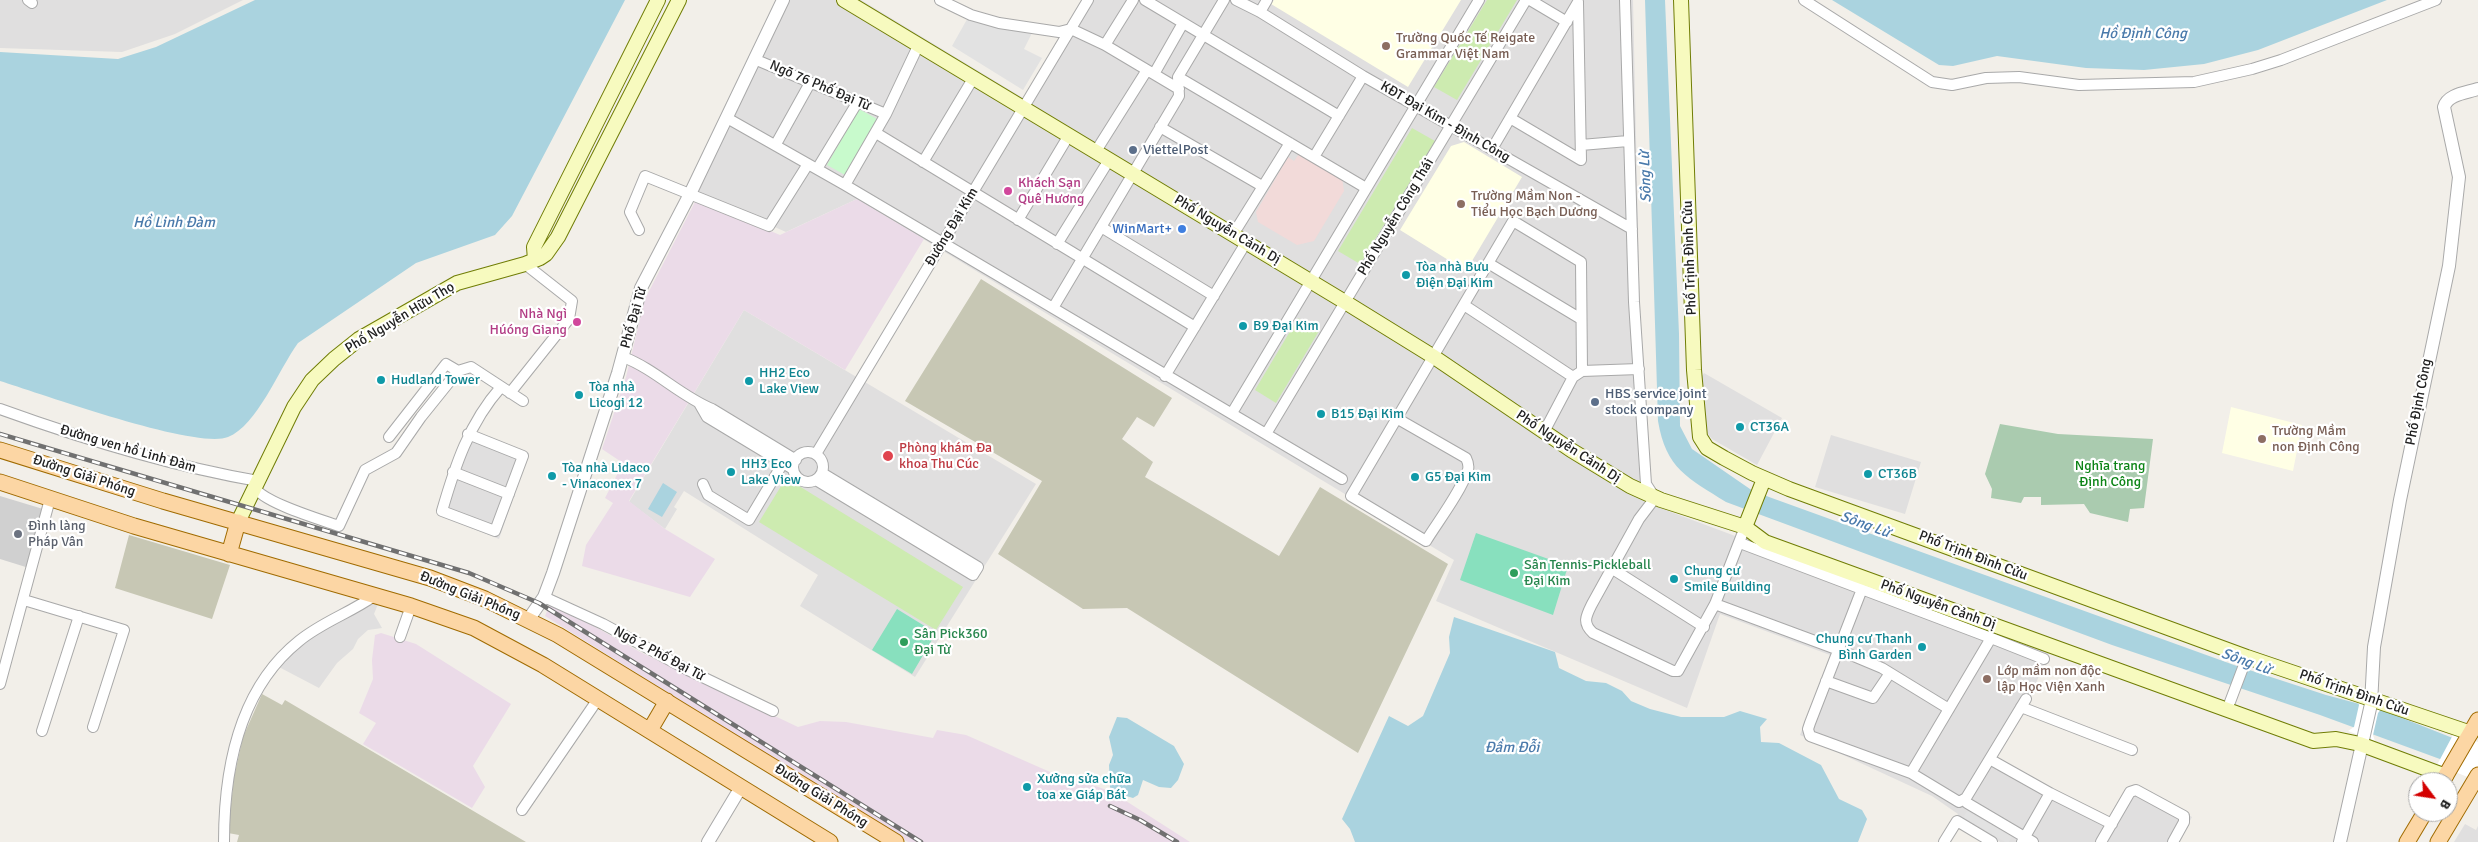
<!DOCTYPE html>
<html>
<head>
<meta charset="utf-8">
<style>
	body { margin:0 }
	#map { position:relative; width:2478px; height:842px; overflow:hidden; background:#f2efe9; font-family:Signika,sans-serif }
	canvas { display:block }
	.north { position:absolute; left:2408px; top:772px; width:50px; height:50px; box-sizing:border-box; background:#fff; border:1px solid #a7a7a7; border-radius:50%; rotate:121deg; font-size:14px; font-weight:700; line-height:20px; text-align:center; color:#222 }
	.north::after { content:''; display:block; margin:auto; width:18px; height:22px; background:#d40000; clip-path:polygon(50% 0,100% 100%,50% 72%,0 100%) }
</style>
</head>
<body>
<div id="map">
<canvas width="2478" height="842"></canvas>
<div class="north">B</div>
</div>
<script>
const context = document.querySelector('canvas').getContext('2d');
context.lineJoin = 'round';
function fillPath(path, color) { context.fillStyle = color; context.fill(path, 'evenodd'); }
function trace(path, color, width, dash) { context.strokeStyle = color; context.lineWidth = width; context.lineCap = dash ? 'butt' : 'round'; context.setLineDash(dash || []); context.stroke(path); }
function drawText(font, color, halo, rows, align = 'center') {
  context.font = font + ' Signika,sans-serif'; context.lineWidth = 4.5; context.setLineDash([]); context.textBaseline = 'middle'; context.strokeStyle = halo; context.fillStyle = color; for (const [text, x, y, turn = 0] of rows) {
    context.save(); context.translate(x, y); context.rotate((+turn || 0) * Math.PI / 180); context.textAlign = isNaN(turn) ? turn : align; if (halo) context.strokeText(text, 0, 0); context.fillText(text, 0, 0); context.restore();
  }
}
fillPath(new Path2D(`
	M0,0H243L175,34L122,52L0,48Z
	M789,0H861L1023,98L1082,0H1633L1644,502L2049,653L2029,699L1994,757L2107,818L2113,817L2136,786L2192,817L2179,842H2000L1957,816L1958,814L1932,796L1800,735L1830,655L1720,614L1687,708L1436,601L1454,560L857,199L786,232L696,192Z
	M744,310L1036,484L915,677L800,606L818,575L684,491L674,507L677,509L665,529L629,502Z
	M1704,373L1782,418L1757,465L1712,439L1707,433L1705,428L1701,378Z
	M467,429L529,453L499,539L438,515Z
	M1831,435L1921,462L1905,514L1815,487Z
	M368,601L378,604L374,614L382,628L368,630L358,639L353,649L337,663L319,688L277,666L299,642Z
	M2465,824L2476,830L2478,826V842H2454Z`), '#e0dfdf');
fillPath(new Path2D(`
	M1299,154L1342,178L1344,191L1314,241L1297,245L1258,222L1256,212L1288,157L1294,161Z`), '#f2dad9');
fillPath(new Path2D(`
	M857,199L924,239L845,370L744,310L629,501L665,529L715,559L690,597L582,566L586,545L613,503L605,498L623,463L602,449L626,377L645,299L696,200L780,235Z
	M551,602L640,652L798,727L820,721L846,722L933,738L937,730L966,735L1066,779L1090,784L1112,792L1190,842H908L545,616Z
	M381,633L416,644L511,704L473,766L485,787L472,808L363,744L376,723L359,713L373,679L372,660L375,635Z`), '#ebdbe8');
fillPath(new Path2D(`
	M1274,0H1461L1408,87L1271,4Z
	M1464,142L1522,177L1466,271L1400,230L1451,146Z
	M2231,407L2302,425L2293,471L2222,453Z`), '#ffffe5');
fillPath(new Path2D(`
	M0,496L43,509L29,568L0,559Z`), '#d0d0d0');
fillPath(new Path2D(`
	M981,279L1172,398L1154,427L1137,417L1122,439L1153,462L1145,477L1279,556L1320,487L1448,564L1358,753L1127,608L1083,609L998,554L1042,481L905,401Z
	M129,535L230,565L212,619L115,588Z
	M262,694L282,705L285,700L526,842H237L239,835L228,833L234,777L243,737Z`), '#c7c7b4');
fillPath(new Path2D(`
	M1487,0H1517L1457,100L1434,87Z
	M1412,128L1435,141L1360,264L1338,251Z
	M1298,318L1319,331L1276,403L1255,390Z
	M786,478L963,587L936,630L759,522Z`), '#cdebb0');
fillPath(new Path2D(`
	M2000,424L2058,434L2153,439L2144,508L2130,509L2128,522L2090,513L2084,504L2041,505V497H2024L2021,503L1991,498L1992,489L1985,474Z`), '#aacbaf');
fillPath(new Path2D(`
	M859,109L877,119L845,175L827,165Z`), '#c8facc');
fillPath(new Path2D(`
	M1476,533L1568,566L1553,615L1460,580Z
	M897,609L936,633L912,674L872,650Z`), '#88e0be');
fillPath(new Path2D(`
	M970,14L1032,33L1024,49L1042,58L1023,90L952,46Z
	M1967,811L2012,837L2009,842H2005L1963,817Z`), '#e2e2e2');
fillPath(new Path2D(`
	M255,0H625L512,216L495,235L416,263L298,343C279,369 257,426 228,437C196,450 39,393 0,381V52L118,59L156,47Z
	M1645,0H1665L1679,334L1680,426L1692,449L1750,489L1769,497L2234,665L2326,695L2382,710L2478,748V773L2320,715L2112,645L1726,502C1688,478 1666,469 1658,421Z
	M1832,0H2387L2258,50L2204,64L2144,70L2086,68L1997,56L1953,66L1939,65Z
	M663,483L677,492L662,517L648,509Z
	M1454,617L1555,652L1559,668L1586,681L1606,683L1622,691L1631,701L1650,709L1681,717H1724L1740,711L1767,719L1760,727L1761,742L1779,743L1821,765L1839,799L1862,810L1867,819L1858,842H1355L1350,829L1342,819L1389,716L1408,726L1423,716L1450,653L1449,637Z
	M1117,717L1127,718L1174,746L1184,764L1178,780L1171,788L1159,787L1143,780L1138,795L1133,798L1116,793L1110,788L1109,765L1113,755L1109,737Z`), '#aad3df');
fillPath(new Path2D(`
	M2357,698L2383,707L2378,713L2373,735L2375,741L2348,731L2354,727L2359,705Z
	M2454,733L2478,742V781L2437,765Z`), '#fff');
const minor = new Path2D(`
	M28,0L32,3
	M940,0L971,15L999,23L1059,32L1071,29L1105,45L1179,89
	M1145,0L1339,116
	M1236,0L1260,12L1363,76L1632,229
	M1530,0L1567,22
	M1625,0L1634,302L1646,484L1655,498L1639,519L1592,604C1586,616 1582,623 1593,633L1673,671H1678L1715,604L1745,527
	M1804,0L1932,82L1952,85L1986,78L2019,77L2079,85L2194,82L2252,69L2281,60L2436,0
	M1578,3L1581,160
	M1260,12L1267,0
	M1105,45L1133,0
	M754,59L886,114
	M1154,74L1183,23
	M1178,77L1366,188
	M727,118L845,185L1342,479
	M1510,118L1581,160
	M1160,127L1262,186
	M876,133L1195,327
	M776,144L810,83
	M1581,145L1628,141
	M1492,149L1578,2
	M1096,151L1147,70
	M1314,157L1363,76
	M923,162L974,77
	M817,169L857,103
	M845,185L886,114L919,44
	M1018,220L1069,135
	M1101,227L1214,296
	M639,230L630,212L645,176L769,226L808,164
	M1234,233L1290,143
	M1057,244L1109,160
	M1488,263L1581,319
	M1464,305L1573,377
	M1053,308L1179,96L1178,77L1224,0
	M623,357C655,369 680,396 712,409L796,460
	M1165,376L1247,241
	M510,393L569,319L572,301L525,264
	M699,403L707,417L793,469
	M0,409C83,439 171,466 258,481
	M1232,413L1479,0
	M1398,419L1466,458C1468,462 1469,466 1468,470C1460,493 1439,520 1426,541L1351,496L1513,221L1581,262L1582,371
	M1544,432L1573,377L1582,371L1639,369
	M468,434L523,456L495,531L442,511C455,466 469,423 501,387
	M1266,434L1526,0
	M389,437L446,364L458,371
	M793 467a15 15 0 1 1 30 0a15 15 0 1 1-30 0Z
	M816,454L1088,0
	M453,472L509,494
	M816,480L973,575L978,567L822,473
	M703,484L708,495L749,520L783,463
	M255,487C261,502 322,520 339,526L365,470L396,453L421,417L458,371L471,367L523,401
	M1740,543L1991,638
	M1611,568L1704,627
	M1862,589L1810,723L1808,729L1810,736L1911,773L1959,802L1966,798L2026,699
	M544,597L603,624L688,670L773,711
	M24,600L124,630L93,727
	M1715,604L1839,650L1882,668L1949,709
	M400,637L411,606
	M1826,681L1873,698L1890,673
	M0,684L50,499
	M2230,702L2247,657
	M2021,707L2132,750
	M42,731L79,616
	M1993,761L2050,793L2112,824
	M1911,773L1991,638L2044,659
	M1967,803L2033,842
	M522,810L598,699
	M224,842C224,770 239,689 299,641C322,622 350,613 374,596
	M1944,842L1957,821L1992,842
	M2022,842L2050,793
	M2101,842L2130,792L2136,790L2184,816V822L2173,842`);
const tertiary = new Path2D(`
	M528,620L544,597L553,573L618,373L641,288L690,194L783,0
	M708,842L741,787
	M2340,842L2371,704L2374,647L2400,500L2449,266L2459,177L2444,107C2448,94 2466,93 2478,89`);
const secondary = new Path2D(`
	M844,0L1345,302L1434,357L1571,450L1630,486L1661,500L1745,527L1765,542L2313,741L2336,739L2360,744L2446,776
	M1681,0L1694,370L1700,437L1707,448L1724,458L1752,473L1789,489L2247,657L2471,733
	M535,260L534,247L658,0
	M238,522L294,407L312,380L334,359L359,339L457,283L525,264L540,258L546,254L558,237L679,0
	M1745,527L1764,479`);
const primary = new Path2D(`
	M0,450L163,501L430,578L485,599L558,635L896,842
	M0,482L134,526L411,606L474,628L543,665L830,842
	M229,554L238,522
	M650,730L667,701
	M2442,782L2478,720
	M2407,842L2425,812
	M2438,842L2478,775`);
trace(minor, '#a9a9a9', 12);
trace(tertiary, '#a9a9a9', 14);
trace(secondary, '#707d05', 16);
trace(primary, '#a06b00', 17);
trace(minor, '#fff', 10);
trace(tertiary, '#fff', 12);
trace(secondary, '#f7fabf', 14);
trace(primary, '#fcd6a4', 15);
const rail = new Path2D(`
	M0,434L469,573L539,603L921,842
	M1110,806L1140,820L1177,842`);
trace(rail, '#707070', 4.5);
trace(rail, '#fff', 2.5, [8]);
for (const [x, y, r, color] of [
	[1386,46,5,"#8d6e63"],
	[1133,150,5,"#5c6f8a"],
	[1008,191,5,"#d1479c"],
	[1461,204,5,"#8d6e63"],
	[1182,229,5,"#3f7fe0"],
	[1406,275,5,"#0f9aa8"],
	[577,322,5,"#d1479c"],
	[1243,326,5,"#0f9aa8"],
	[381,380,5,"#0f9aa8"],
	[749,381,5,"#0f9aa8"],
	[579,395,5,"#0f9aa8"],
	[1595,402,5,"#5c6f8a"],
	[1321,414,5,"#0f9aa8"],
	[1740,427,5,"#0f9aa8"],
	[2262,439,5,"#8d6e63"],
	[888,456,6,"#e0444e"],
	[731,472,5,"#0f9aa8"],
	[1868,474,5,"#0f9aa8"],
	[552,476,5,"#0f9aa8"],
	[1415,477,5,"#0f9aa8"],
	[18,534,5,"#6b7280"],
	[1514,573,5,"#2e9e5b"],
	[1674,579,5,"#0f9aa8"],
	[904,642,5,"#2e9e5b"],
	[1922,647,5,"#0f9aa8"],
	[1987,679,5,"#8d6e63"],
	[1027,787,5,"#0f9aa8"]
]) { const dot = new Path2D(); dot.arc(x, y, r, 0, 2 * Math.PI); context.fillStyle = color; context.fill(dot); trace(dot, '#fff', 2); }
drawText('14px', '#785e54', '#fff', [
	["Trường Quốc Tế Reigate",1396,38],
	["Grammar Việt Nam",1396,54],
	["Trường Mầm Non -",1471,196],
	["Tiểu Học Bạch Dương",1471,212],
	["Trường Mầm",2272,431],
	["non Định Công",2272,447],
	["Lớp mầm non độc",1997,671],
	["lập Học Viện Xanh",1997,687]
], 'left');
drawText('14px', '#222', '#fff', [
	["Ngõ 76 Phố Đại Từ",820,86,23],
	["KĐT Đại Kim - Định Công",1445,122,30],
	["Phố Nguyễn Công Thái",1396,217,-59],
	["Đường Đại Kim",952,227,-59],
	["Phố Nguyễn Cảnh Dị",1227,230,31],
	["Phố Trịnh Đình Cửu",1690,258,-92],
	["Phố Nguyễn Hữu Thọ",400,318,-31],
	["Phố Đại Từ",634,318,-74],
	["Phố Định Công",2419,402,-79],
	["Phố Nguyễn Cảnh Dị",1568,447,33],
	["Đường ven hồ Linh Đàm",128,449,16],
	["Đường Giải Phóng",84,476,18],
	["Phố Trịnh Đình Cửu",1973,556,21],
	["Đường Giải Phóng",470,596,22],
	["Phố Nguyễn Cảnh Dị",1938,605,20],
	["Ngõ 2 Phố Đại Từ",659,654,28],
	["Phố Trịnh Đình Cửu",2354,693,19],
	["Đường Giải Phóng",821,796,32]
]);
drawText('14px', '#4e5e75', '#fff', [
	["ViettelPost",1143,150],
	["HBS service joint",1605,394],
	["stock company",1605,410]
], 'left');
drawText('14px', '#b23c85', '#fff', [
	["Khách Sạn",1018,183],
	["Quê Hương",1018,199],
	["Nhà Ngì",567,314,"right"],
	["Húóng Giang",567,330,"right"]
], 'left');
drawText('14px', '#366cbe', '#fff', [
	["WinMart+",1172,229]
], 'right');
drawText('14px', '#0d838f', '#fff', [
	["Tòa nhà Bưu",1416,267],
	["Điện Đại Kim",1416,283],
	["B9 Đại Kim",1253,326],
	["HH2 Eco",759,373],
	["Lake View",759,389],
	["Hudland Tower",391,380],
	["Tòa nhà",589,387],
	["Licogi 12",589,403],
	["B15 Đại Kim",1331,414],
	["CT36A",1750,427],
	["HH3 Eco",741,464],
	["Lake View",741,480],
	["Tòa nhà Lidaco",562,468],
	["- Vinaconex 7",562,484],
	["CT36B",1878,474],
	["G5 Đại Kim",1425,477],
	["Chung cư",1684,571],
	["Smile Building",1684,587],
	["Chung cư Thanh",1912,639,"right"],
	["Bình Garden",1912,655,"right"],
	["Xưởng sửa chữa",1037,779],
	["toa xe Giáp Bát",1037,795]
], 'left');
drawText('14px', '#be3a42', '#fff', [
	["Phòng khám Đa",899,448],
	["khoa Thu Cúc",899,464]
], 'left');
drawText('14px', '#0c8416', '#fff', [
	["Nghĩa trang",2110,466],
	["Định Công",2110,482]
]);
drawText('14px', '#5b616d', '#fff', [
	["Đình làng",28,526],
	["Pháp Vân",28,542]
], 'left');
drawText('14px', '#27864d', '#fff', [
	["Sân Tennis-Pickleball",1524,565],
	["Đại Kim",1524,581],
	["Sân Pick360",914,634],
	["Đại Từ",914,650]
], 'left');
drawText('italic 15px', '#4a7aab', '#fff', [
	["Hồ Định Công",2143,34],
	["Sông Lừ",1646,177,-92],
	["Hồ Linh Đàm",174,223],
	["Sông Lừ",1865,525,20],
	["Sông Lừ",2246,662,20],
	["Đầm Đỗi",1512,748]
]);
</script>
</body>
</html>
